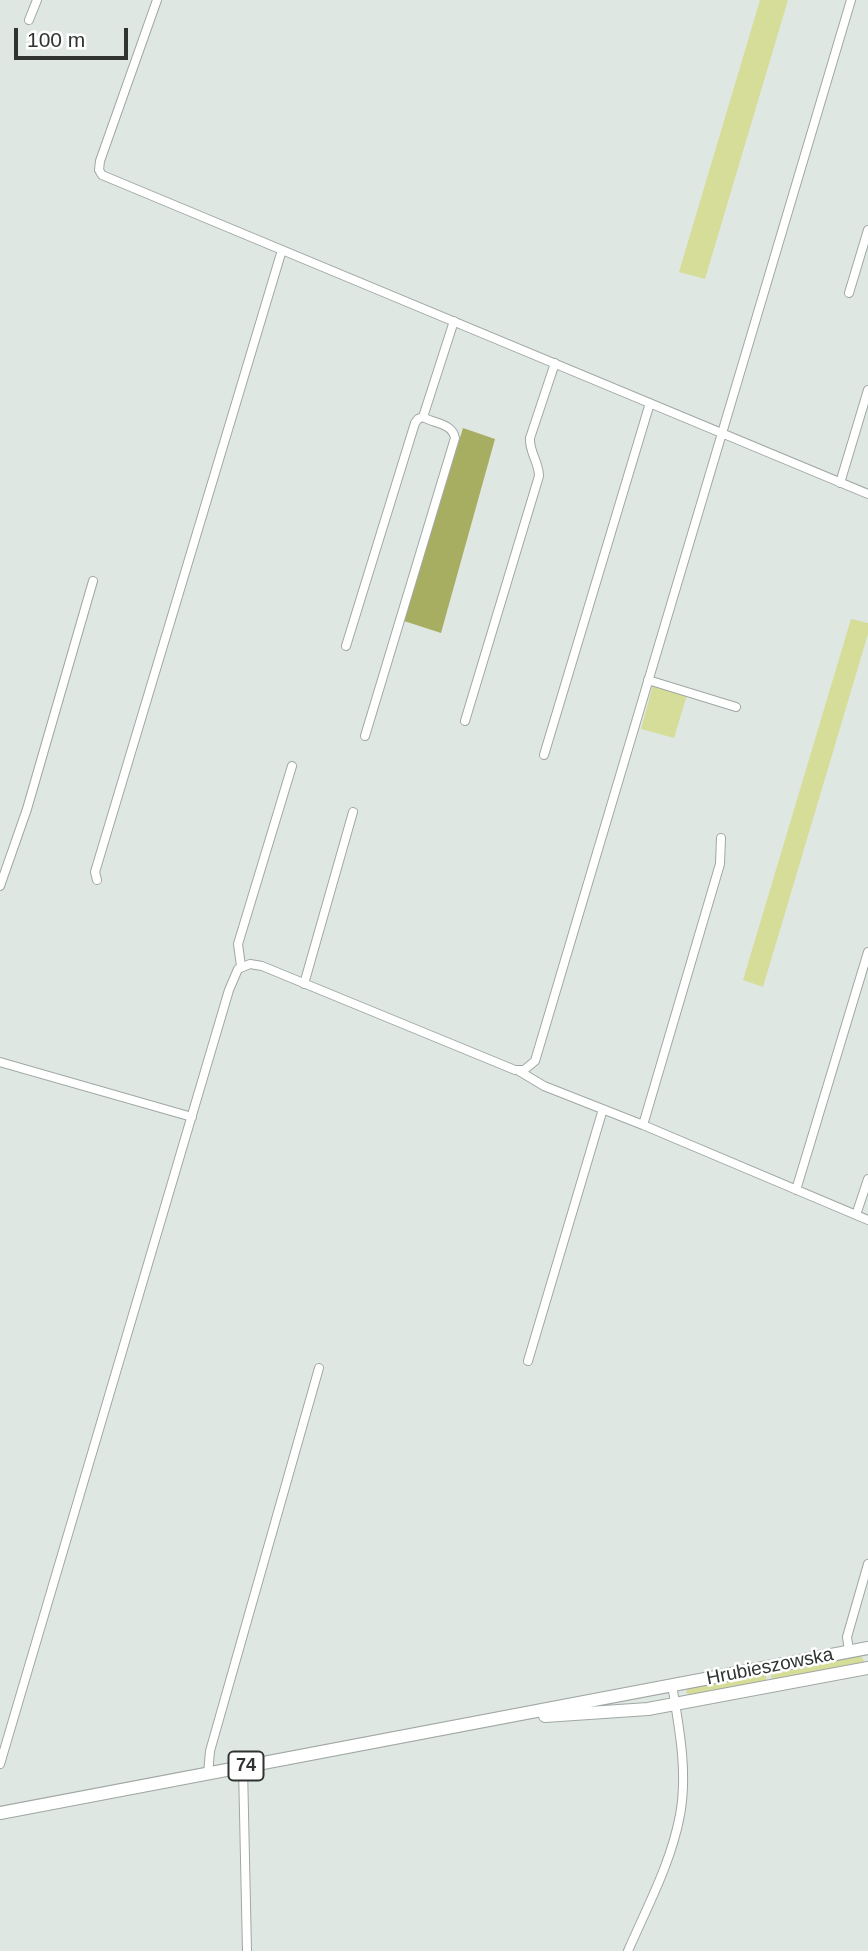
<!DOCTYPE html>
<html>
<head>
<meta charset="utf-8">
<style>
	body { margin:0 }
	#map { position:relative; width:868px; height:1951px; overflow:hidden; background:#dfe7e2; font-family:Arial,sans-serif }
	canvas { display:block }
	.scale { position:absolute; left:14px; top:28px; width:114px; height:32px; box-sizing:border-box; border:4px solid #2f3331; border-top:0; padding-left:9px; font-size:21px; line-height:24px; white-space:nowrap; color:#2f3331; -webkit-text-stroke:5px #fff; paint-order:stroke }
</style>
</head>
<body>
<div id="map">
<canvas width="868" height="1951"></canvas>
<div class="scale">100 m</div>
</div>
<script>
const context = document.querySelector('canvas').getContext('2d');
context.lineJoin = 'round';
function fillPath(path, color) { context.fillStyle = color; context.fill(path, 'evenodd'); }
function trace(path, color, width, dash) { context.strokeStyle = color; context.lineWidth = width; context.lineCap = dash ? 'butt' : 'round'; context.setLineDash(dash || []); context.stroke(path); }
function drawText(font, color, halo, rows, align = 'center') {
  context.font = font + ' Arial,sans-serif'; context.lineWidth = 5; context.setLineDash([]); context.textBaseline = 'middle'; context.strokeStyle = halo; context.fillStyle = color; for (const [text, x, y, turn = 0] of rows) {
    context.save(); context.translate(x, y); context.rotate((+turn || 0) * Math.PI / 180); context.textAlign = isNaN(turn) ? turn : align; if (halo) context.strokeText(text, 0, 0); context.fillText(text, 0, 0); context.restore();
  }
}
fillPath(new Path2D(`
	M760,0H788L705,279L679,272Z
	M851,619L868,623V634L763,987L743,980Z
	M653,685L687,695L674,738L641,729Z
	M860,1654L864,1661L862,1664L772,1681L770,1670Z
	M765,1671L767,1682L689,1696L686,1692L688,1687Z`), '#d6dd98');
fillPath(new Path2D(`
	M463,428L495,439L441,633L404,621Z`), '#a8ae61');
const minor = new Path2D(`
	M157,0L100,161L99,170L102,175L868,494
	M29,20L37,0
	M849,293L868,230
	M840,483L868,390
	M346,646L415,423L418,419L423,417
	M648,680L736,707
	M465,721L539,476C539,462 529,452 530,438L555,363
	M365,736L455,438C452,423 435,424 423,417L454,321
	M544,755L650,403
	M97,880L95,872L282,250
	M0,886L27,809L93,581
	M241,966L238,944L292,766
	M304,984L353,812
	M0,1062L192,1117
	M519,1071L544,1086L643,1125L868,1220
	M643,1125L720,864L721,838
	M796,1190L868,952
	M856,1215L868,1179
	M528,1361L603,1109
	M849,1651L847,1637L868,1564
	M0,1764L229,990L238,969L250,964L262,966L515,1070H524L535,1061L851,0
	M243,1767L247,1951
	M208,1774L210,1751L319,1368
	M628,1951C647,1907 671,1863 680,1815C688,1772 679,1727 672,1685`);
const primary = new Path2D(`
	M545,1716L648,1709L868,1668
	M0,1813L868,1648`);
trace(minor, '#a0a8a3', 10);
trace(primary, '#a0a8a3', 14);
trace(minor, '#fff', 8);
trace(primary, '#fff', 12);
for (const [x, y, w] of [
	[246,1766,35]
]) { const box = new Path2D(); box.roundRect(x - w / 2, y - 14.5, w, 29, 5); context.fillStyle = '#fff'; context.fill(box); trace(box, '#2f3331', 2); }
drawText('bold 18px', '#2f3331', null, [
	["74",246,1766]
]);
drawText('19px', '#2f3331', '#fff', [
	["Hrubieszowska",770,1667,-11]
]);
</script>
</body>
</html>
